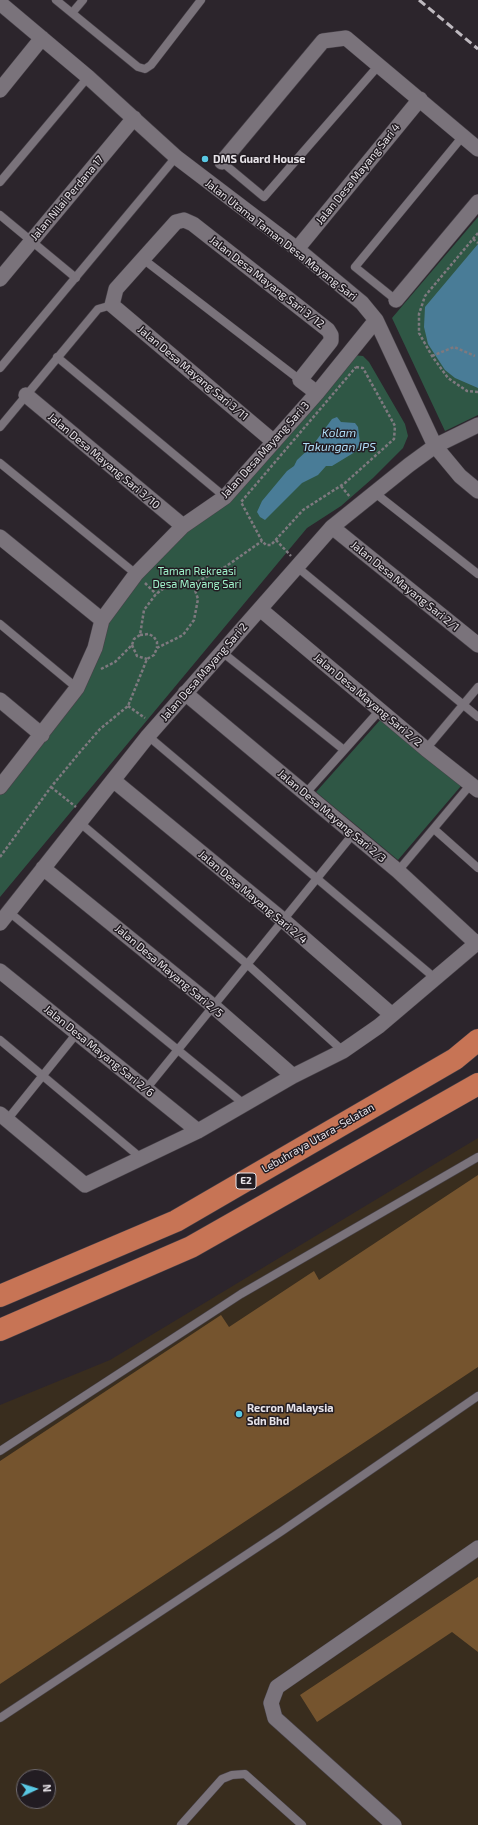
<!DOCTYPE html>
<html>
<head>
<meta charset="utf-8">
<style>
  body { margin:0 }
  #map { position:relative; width:478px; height:1825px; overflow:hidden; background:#2c252c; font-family:"Exo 2",sans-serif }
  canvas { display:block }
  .north { position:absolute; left:16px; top:1769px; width:40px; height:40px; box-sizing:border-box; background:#221c22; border:1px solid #716c71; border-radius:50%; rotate:86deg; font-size:11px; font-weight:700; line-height:16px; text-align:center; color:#e7e3e8 }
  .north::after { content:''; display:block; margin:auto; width:14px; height:18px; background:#59c8e4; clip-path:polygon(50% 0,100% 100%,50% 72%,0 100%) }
</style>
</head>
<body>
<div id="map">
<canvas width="478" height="1825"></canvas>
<div class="north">N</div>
</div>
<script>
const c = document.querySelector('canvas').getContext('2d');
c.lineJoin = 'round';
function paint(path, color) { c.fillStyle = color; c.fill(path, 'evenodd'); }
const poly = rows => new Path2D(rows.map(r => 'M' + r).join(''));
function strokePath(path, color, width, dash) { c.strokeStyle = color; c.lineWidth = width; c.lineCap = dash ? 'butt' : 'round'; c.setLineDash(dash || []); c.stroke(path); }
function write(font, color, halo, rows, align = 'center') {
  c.font = font + ' "Exo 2",sans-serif'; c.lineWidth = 3; c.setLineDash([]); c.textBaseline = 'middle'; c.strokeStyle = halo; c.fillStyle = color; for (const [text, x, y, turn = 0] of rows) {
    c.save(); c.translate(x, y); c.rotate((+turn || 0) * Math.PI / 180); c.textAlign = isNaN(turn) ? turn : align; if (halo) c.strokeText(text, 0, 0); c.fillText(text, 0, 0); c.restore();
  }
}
paint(poly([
  [478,1138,478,1825,0,1825,0,1405,110,1360],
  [24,1777,48,1777,48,1801,24,1801]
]), '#392d1e');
paint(poly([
  [478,217,478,415,445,431,392,318],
  [353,355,363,356,369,362,405,424,408,436,403,448,373,478,341,506,307,528,0,897,0,781,72,694,100,618,158,544,227,500],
  [381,719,461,786,398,860,316,792]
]), '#2f5745');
paint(poly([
  [478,244,478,388,455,378,445,370,428,344,424,327,425,307],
  [337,417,341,422,355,423,358,427,360,443,355,452,332,466,326,466,318,475,302,483,265,520,260,517,257,512,262,501,287,471,294,466,297,460,313,445,332,419]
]), '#497c97');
paint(poly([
  [478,1175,478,1367,0,1684,0,1461,221,1315,229,1327,314,1271,319,1280],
  [478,1577,478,1652,452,1632,317,1722,300,1695]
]), '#75542e');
const lane = poly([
  [56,0,138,67,145,69,151,65,201,0],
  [72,13,83,0],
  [222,162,264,197,379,65],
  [0,182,88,77],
  [0,215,76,278],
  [143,259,300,380],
  [396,300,355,267,463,136],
  [57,357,225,497],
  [0,368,176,157],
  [0,427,98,309,112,305],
  [0,463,136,574],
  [375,493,478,574],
  [297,567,478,717],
  [0,624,77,688],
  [222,652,344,750],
  [148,736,436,979],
  [426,749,478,687],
  [305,794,380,710],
  [79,822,247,964,343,1051],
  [434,829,478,868],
  [398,871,471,784],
  [9,912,244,1104],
  [0,1040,141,1158],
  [146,1089,353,834],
  [7,1120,77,1033],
  [0,1451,241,1294,478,1157],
  [0,1718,282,1531,478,1396],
  [181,1825,222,1779,232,1775,245,1774,302,1825]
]);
const street = poly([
  [0,3,88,77,176,157,297,249,362,303,376,320,435,446,460,476,478,491],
  [0,90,42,38],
  [222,162,323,41,346,38,478,149],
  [297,249,420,99],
  [0,279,134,118],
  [396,300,478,202],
  [26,395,183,526],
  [274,442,112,305,116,289,176,222,184,220,193,224,328,330,331,335,331,341,300,380,317,393],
  [332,527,478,645],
  [0,537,102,620],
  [260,609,426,749,478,790],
  [185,693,398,871,476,943],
  [0,700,42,735],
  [113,780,283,920,392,1015],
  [0,787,77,688,95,648,102,620,136,574,183,526,225,497,317,393,376,320],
  [43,868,213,1006,293,1076],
  [0,923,148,736,332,527,409,465,435,446,478,425],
  [0,971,198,1131],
  [0,1114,85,1185,198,1131,293,1076,343,1051,379,1026,478,942],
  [394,1825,275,1718,271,1703,277,1687,478,1548]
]);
const highway = poly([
  [0,1296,176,1221,455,1059,478,1040],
  [0,1330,191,1247,478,1084]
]);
strokePath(lane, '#474148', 9);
strokePath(street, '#474148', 16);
strokePath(highway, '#474148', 23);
strokePath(poly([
  [478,233,425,296,419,314,419,333,432,356,448,378,467,391,478,392],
  [473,239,478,243],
  [432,356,454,347,475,356],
  [356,367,363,368,395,426,394,439,345,483,303,510,271,545,266,545,262,541,241,502,356,367],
  [341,486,350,497],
  [276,540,291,556],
  [145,583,156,594],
  [140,635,149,634,154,637,157,642,157,648],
  [132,645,137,656,147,659],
  [101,669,115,662,132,645,134,639,140,635,144,610,156,594,171,583,183,580,193,584,225,567,262,541],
  [128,706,145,718],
  [51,787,76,807],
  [0,857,51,787,80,752,100,729,128,706,147,659,154,655,157,648,183,635,194,620,198,599,193,584]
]), '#7e797f', 2.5, [3, 2]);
strokePath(lane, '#7a737b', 8);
strokePath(street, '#7a737b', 15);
strokePath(highway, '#c77455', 22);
strokePath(poly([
  [419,0,478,49]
]), '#beb9bf', 3, [8, 4]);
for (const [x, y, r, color] of [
  [205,159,4,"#59c8e4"],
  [239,1414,4,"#59c8e4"]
]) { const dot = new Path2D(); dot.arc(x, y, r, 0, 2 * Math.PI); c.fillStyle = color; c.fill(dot); strokePath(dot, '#221c22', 1.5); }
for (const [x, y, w] of [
  [246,1181,20]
]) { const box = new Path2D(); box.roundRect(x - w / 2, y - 8, w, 16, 3); c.fillStyle = '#221c22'; c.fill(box); strokePath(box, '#e7e3e8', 1); }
write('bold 10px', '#e7e3e8', null, [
  ["E2",246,1181]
]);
write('bold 11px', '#e7e3e8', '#221c22', [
  ["DMS Guard House",213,159],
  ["Recron Malaysia",247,1408],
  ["Sdn Bhd",247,1421]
], 'left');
write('11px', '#e7e3e8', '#221c22', [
  ["Jalan Desa Mayang Sari 4",358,174,-51],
  ["Jalan Nilai Perdana 17",67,198,-50],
  ["Jalan Utama Taman Desa Mayang Sari",281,240,38],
  ["Jalan Desa Mayang Sari 3/12",267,282,38],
  ["Jalan Desa Mayang Sari 3/11",193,373,40],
  ["Jalan Desa Mayang Sari 3",265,450,-48],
  ["Jalan Desa Mayang Sari 3/10",104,461,40],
  ["Jalan Desa Mayang Sari 2/1",405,586,39],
  ["Jalan Desa Mayang Sari 2",204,672,-49],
  ["Jalan Desa Mayang Sari 2/2",368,700,40],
  ["Jalan Desa Mayang Sari 2/3",332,816,40],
  ["Jalan Desa Mayang Sari 2/4",253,897,40],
  ["Jalan Desa Mayang Sari 2/5",169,971,40],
  ["Jalan Desa Mayang Sari 2/6",99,1051,39],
  ["Lebuhraya Utara–Selatan",318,1138,-30]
]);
write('11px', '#9ff2ca', '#221c22', [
  ["Taman Rekreasi",197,571],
  ["Desa Mayang Sari",197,584]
]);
write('italic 12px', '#b0ddf7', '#221c22', [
  ["Kolam",339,433],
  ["Takungan JPS",339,447]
]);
</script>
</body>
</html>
